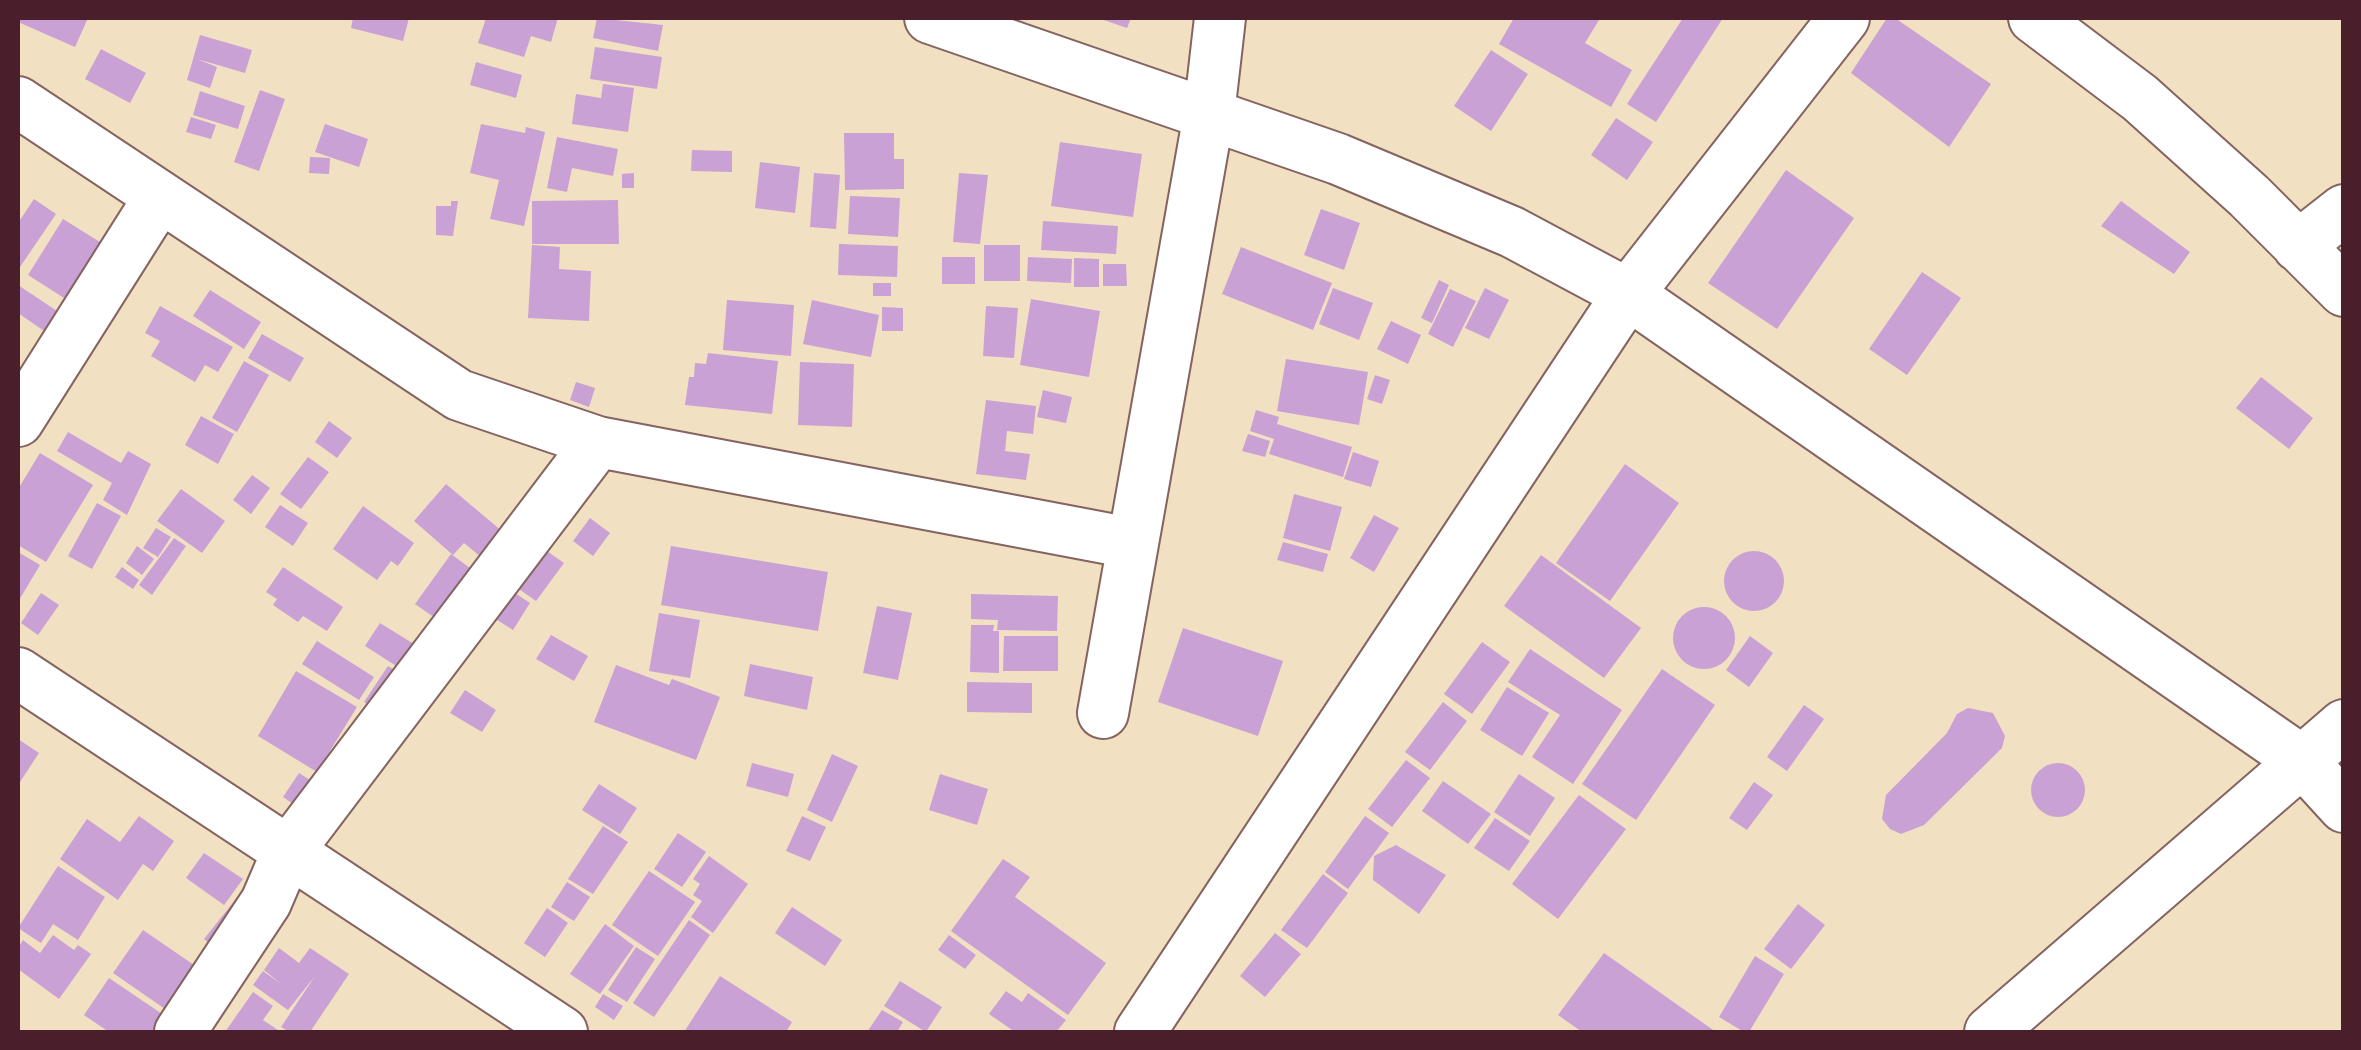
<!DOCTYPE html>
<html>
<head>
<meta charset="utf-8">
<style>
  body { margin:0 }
  #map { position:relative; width:2361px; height:1050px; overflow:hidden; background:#f2e0c2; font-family:Mynerve,sans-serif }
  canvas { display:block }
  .frame { position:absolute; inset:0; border:20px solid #4a1f2b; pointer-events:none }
</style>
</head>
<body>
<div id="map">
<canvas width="2361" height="1050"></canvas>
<div class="frame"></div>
</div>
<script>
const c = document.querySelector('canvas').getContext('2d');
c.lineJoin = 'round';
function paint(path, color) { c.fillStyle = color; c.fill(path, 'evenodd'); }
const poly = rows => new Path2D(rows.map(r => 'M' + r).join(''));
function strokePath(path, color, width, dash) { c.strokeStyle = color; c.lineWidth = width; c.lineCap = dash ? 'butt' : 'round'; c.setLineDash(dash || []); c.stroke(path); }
paint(poly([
  [18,18,88,18,75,47,18,22],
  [353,18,409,18,403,41,351,28],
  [486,18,558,18,551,42,531,36,524,57,478,43],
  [597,18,663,25,658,51,593,38],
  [1098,18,1131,18,1127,28],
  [1514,18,1599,20,1585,43,1632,70,1611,107,1499,44],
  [1683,18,1723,18,1656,122,1627,104],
  [1887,18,1895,18,1991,84,1949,147,1851,73],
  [200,35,252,50,245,73,197,59,217,67,210,88,187,80],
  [595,47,662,57,657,89,590,79],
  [101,49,146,73,130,103,85,79],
  [1491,50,1528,74,1491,131,1454,106],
  [476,62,522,75,516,98,470,85],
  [603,84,634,88,628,132,572,124,576,94,601,98],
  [260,90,285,99,259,171,234,162],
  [200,91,245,106,238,129,193,115],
  [191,117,216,125,211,139,186,132],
  [1616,118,1653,142,1627,180,1591,155],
  [325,124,368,139,359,167,315,152],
  [481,124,525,133,526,127,545,132,524,226,490,219,499,180,470,173],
  [844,133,894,133,894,159,904,159,904,189,845,190],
  [557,137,618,149,613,176,572,168,567,192,547,188],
  [1060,142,1142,154,1133,217,1051,206],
  [692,150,732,151,732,172,691,171],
  [310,157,330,158,329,174,309,173],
  [760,162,800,167,795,213,755,208],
  [1786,170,1854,218,1777,329,1708,283],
  [634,173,634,188,622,188,622,174],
  [814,173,840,175,836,229,810,227],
  [959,173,988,175,980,244,953,242],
  [850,196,900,198,898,237,848,234],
  [34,199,56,214,20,267,18,223],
  [618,200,619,244,532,244,532,201],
  [451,201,458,201,453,236,436,235,436,206,451,206],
  [2121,201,2190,252,2174,274,2101,226],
  [1321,209,1360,223,1344,270,1304,255],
  [63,219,108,247,72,303,28,275],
  [1043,221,1118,226,1116,254,1041,250],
  [839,244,898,246,897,277,838,275],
  [532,245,560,247,559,269,591,271,589,321,528,318],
  [984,245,1020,245,1020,281,984,281],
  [1241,247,1332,283,1313,330,1222,294],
  [942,257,975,257,975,284,942,284],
  [1028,257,1072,259,1071,283,1027,281],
  [1074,258,1099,259,1099,287,1074,287],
  [1103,264,1126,264,1127,286,1103,286],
  [1922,272,1961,298,1907,375,1869,349],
  [1439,280,1449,285,1432,323,1421,318],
  [873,283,891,283,891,296,873,296],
  [18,285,60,313,47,333,18,313],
  [1333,288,1373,303,1359,340,1319,324],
  [1485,288,1509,300,1489,339,1465,328],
  [1450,289,1476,301,1453,347,1428,334],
  [210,290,261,322,244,349,193,316],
  [1031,299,1100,311,1089,377,1020,365],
  [727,300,794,305,791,356,723,350],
  [812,300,879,315,871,357,803,344],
  [160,306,233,347,218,372,205,365,195,382,151,356,160,341,145,333],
  [986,306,1018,308,1014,358,983,356],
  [882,307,903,308,903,331,882,331],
  [1391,321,1421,335,1408,364,1377,349],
  [262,334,304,358,290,382,248,358],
  [708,353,778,361,772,414,685,405,689,377,694,377,695,363,706,364],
  [1286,359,1368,372,1359,425,1277,411],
  [244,361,269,375,237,432,212,418],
  [800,362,854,364,852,427,798,425],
  [1375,375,1390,380,1382,404,1367,399],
  [2261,377,2313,418,2289,449,2236,408],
  [576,382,595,388,589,407,570,400],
  [1043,390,1072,397,1066,423,1037,417],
  [986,400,1036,406,1033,434,1007,431,1005,451,1030,454,1026,480,976,474],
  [1256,410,1279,417,1277,424,1352,447,1343,477,1269,454,1274,439,1250,431],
  [201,416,234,434,218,464,185,445],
  [329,421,352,438,337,458,315,442],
  [68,432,121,463,128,451,151,464,127,515,103,500,112,483,57,451],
  [1248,434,1270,441,1265,457,1242,451],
  [1353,452,1379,461,1371,487,1344,479],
  [40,453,93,485,46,562,18,545,18,489],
  [308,457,329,472,301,509,280,494],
  [1625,464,1679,503,1610,601,1556,563],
  [252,475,270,488,251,514,233,500],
  [446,484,509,537,487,562,464,543,453,555,414,521],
  [181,489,225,521,202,553,157,521],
  [1294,494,1342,507,1330,551,1283,538],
  [97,503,121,516,92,569,68,556],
  [280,505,308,523,293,546,265,527],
  [363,506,414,543,398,566,391,561,377,580,333,549],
  [1374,515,1399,528,1374,572,1350,558],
  [590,518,610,533,593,556,573,541],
  [156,528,171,537,158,557,143,548],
  [174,538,186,546,152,595,139,585],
  [1283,542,1328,554,1323,572,1277,560],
  [137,546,154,559,142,575,126,563],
  [671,546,828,572,818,631,661,605],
  [544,549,564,563,536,601,516,587],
  '1724 581a30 30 0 1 1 60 0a30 30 0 1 1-60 0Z',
  [18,552,40,565,18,602],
  [451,554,474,571,438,620,415,604],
  [1541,555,1641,628,1604,678,1504,606],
  [122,567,139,580,133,589,115,577],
  [283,567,343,607,327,631,303,616,298,622,273,605,277,599,266,592],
  [509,589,530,603,513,630,491,616],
  [41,593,59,605,38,635,21,623],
  [971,594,1058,596,1057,631,997,630,998,620,971,619],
  [877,606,912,613,898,680,863,673],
  '1673 638a31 31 0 1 1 62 0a31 31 0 1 1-62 0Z',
  [659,613,700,620,690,678,649,671],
  [380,623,430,654,415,678,365,646],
  [971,625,994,625,993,631,999,631,999,673,970,672],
  [1183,628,1283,661,1258,736,1158,702],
  [551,635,588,656,574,681,536,659],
  [1004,636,1058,636,1058,671,1003,671],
  [1750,636,1773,653,1749,687,1726,670],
  [317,641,374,677,359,700,302,664],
  [1482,642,1510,662,1472,714,1444,694],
  [1530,649,1622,710,1573,784,1532,757,1560,715,1508,682],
  [750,664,813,677,807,710,744,696],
  [616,665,669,685,672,679,720,697,696,760,594,722],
  [388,666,409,679,385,716,364,702],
  [1662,669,1715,705,1636,820,1582,784],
  [296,671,357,707,317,772,258,736],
  [967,682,1032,683,1032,713,967,712],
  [1507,687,1549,713,1522,756,1480,730],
  [465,690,496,710,482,732,450,713],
  [1443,702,1467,721,1430,770,1405,752],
  [1804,705,1824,719,1787,771,1767,757],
  [1968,708,1993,713,2005,736,2002,748,1924,825,1901,834,1890,829,1882,819,1886,795,1947,733,1957,714],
  [18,739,39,753,18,785],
  [832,754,858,766,832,822,807,810],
  [1406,760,1430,778,1392,827,1368,809],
  '2031 790a27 27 0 1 1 54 0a27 27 0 1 1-54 0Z',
  [752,763,794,774,788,797,746,786],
  [299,773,321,787,305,812,283,797],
  [940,774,988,789,977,825,929,810],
  [1519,774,1555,798,1530,836,1494,812],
  [1443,781,1491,814,1468,844,1422,811],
  [1754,782,1773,795,1747,830,1729,818],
  [599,784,637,808,620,834,582,810],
  [1579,795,1626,829,1558,919,1512,884],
  [139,816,174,841,153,871,143,864,118,900,60,859,87,819,120,842],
  [802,816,826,827,810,861,786,851],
  [1365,816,1389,833,1348,889,1325,872],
  [1495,818,1530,841,1509,871,1474,848],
  [603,826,628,842,593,894,568,879],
  [678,833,706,852,682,887,654,869],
  [1396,845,1446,875,1419,914,1373,880,1374,856],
  [204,853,243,879,224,905,186,878],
  [709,856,748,884,713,933,691,917,702,901,693,895,700,884,693,879],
  [1003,859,1030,877,1015,897,1106,963,1068,1015,951,931],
  [58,866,105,897,78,940,53,924,41,943,18,928],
  [649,871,695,902,658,956,612,925],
  [1323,874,1348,893,1307,948,1281,930],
  [567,882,590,897,574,921,551,907],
  [235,900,252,912,220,953,204,939],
  [1798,904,1825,925,1791,969,1764,949],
  [792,907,842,940,825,966,775,933],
  [547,908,568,923,545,957,524,943],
  [689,920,710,935,654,1017,633,1003],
  [605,924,634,946,600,994,570,974],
  [143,930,210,976,181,1020,113,973],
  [1275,933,1301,954,1265,997,1240,976],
  [53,935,74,950,78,945,91,954,59,999,18,969,18,948,23,940,40,953],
  [949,935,976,955,965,969,938,950],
  [636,947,655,959,627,1002,608,990],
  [279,948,299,963,310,948,349,974,310,1032,290,1032,281,1027,315,976,288,1010,253,985,263,971,281,984,264,970],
  [1604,953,1716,1032,1582,1032,1558,1015],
  [1755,956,1784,974,1749,1032,1744,1032,1719,1017],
  [720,976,792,1022,786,1032,684,1032],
  [109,978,174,1022,167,1032,109,1032,84,1015],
  [900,981,942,1007,926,1032,884,1006],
  [1006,991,1022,1002,1028,993,1066,1020,1056,1032,1015,1032,989,1014],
  [253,992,273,1006,263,1020,281,1032,225,1032],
  [603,994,623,1006,614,1020,595,1007],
  [882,1010,903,1022,897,1032,867,1032]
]), '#c9a1d5');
const minor = poly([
  [930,18,1338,159,1512,232,1628,294,2302,761,2344,807],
  [2034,18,2140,98,2249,196,2344,291],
  [18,102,459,395,598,442,1131,543],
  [2298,246,2344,210],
  [18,421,159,198],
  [18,673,562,1032],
  [1103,713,1209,114,1220,18],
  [180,1032,266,902,287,853,598,442],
  [1140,1032,1628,294,1844,18],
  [1990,1032,2344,725]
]);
strokePath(minor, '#856360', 54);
strokePath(minor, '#fff', 50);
</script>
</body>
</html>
